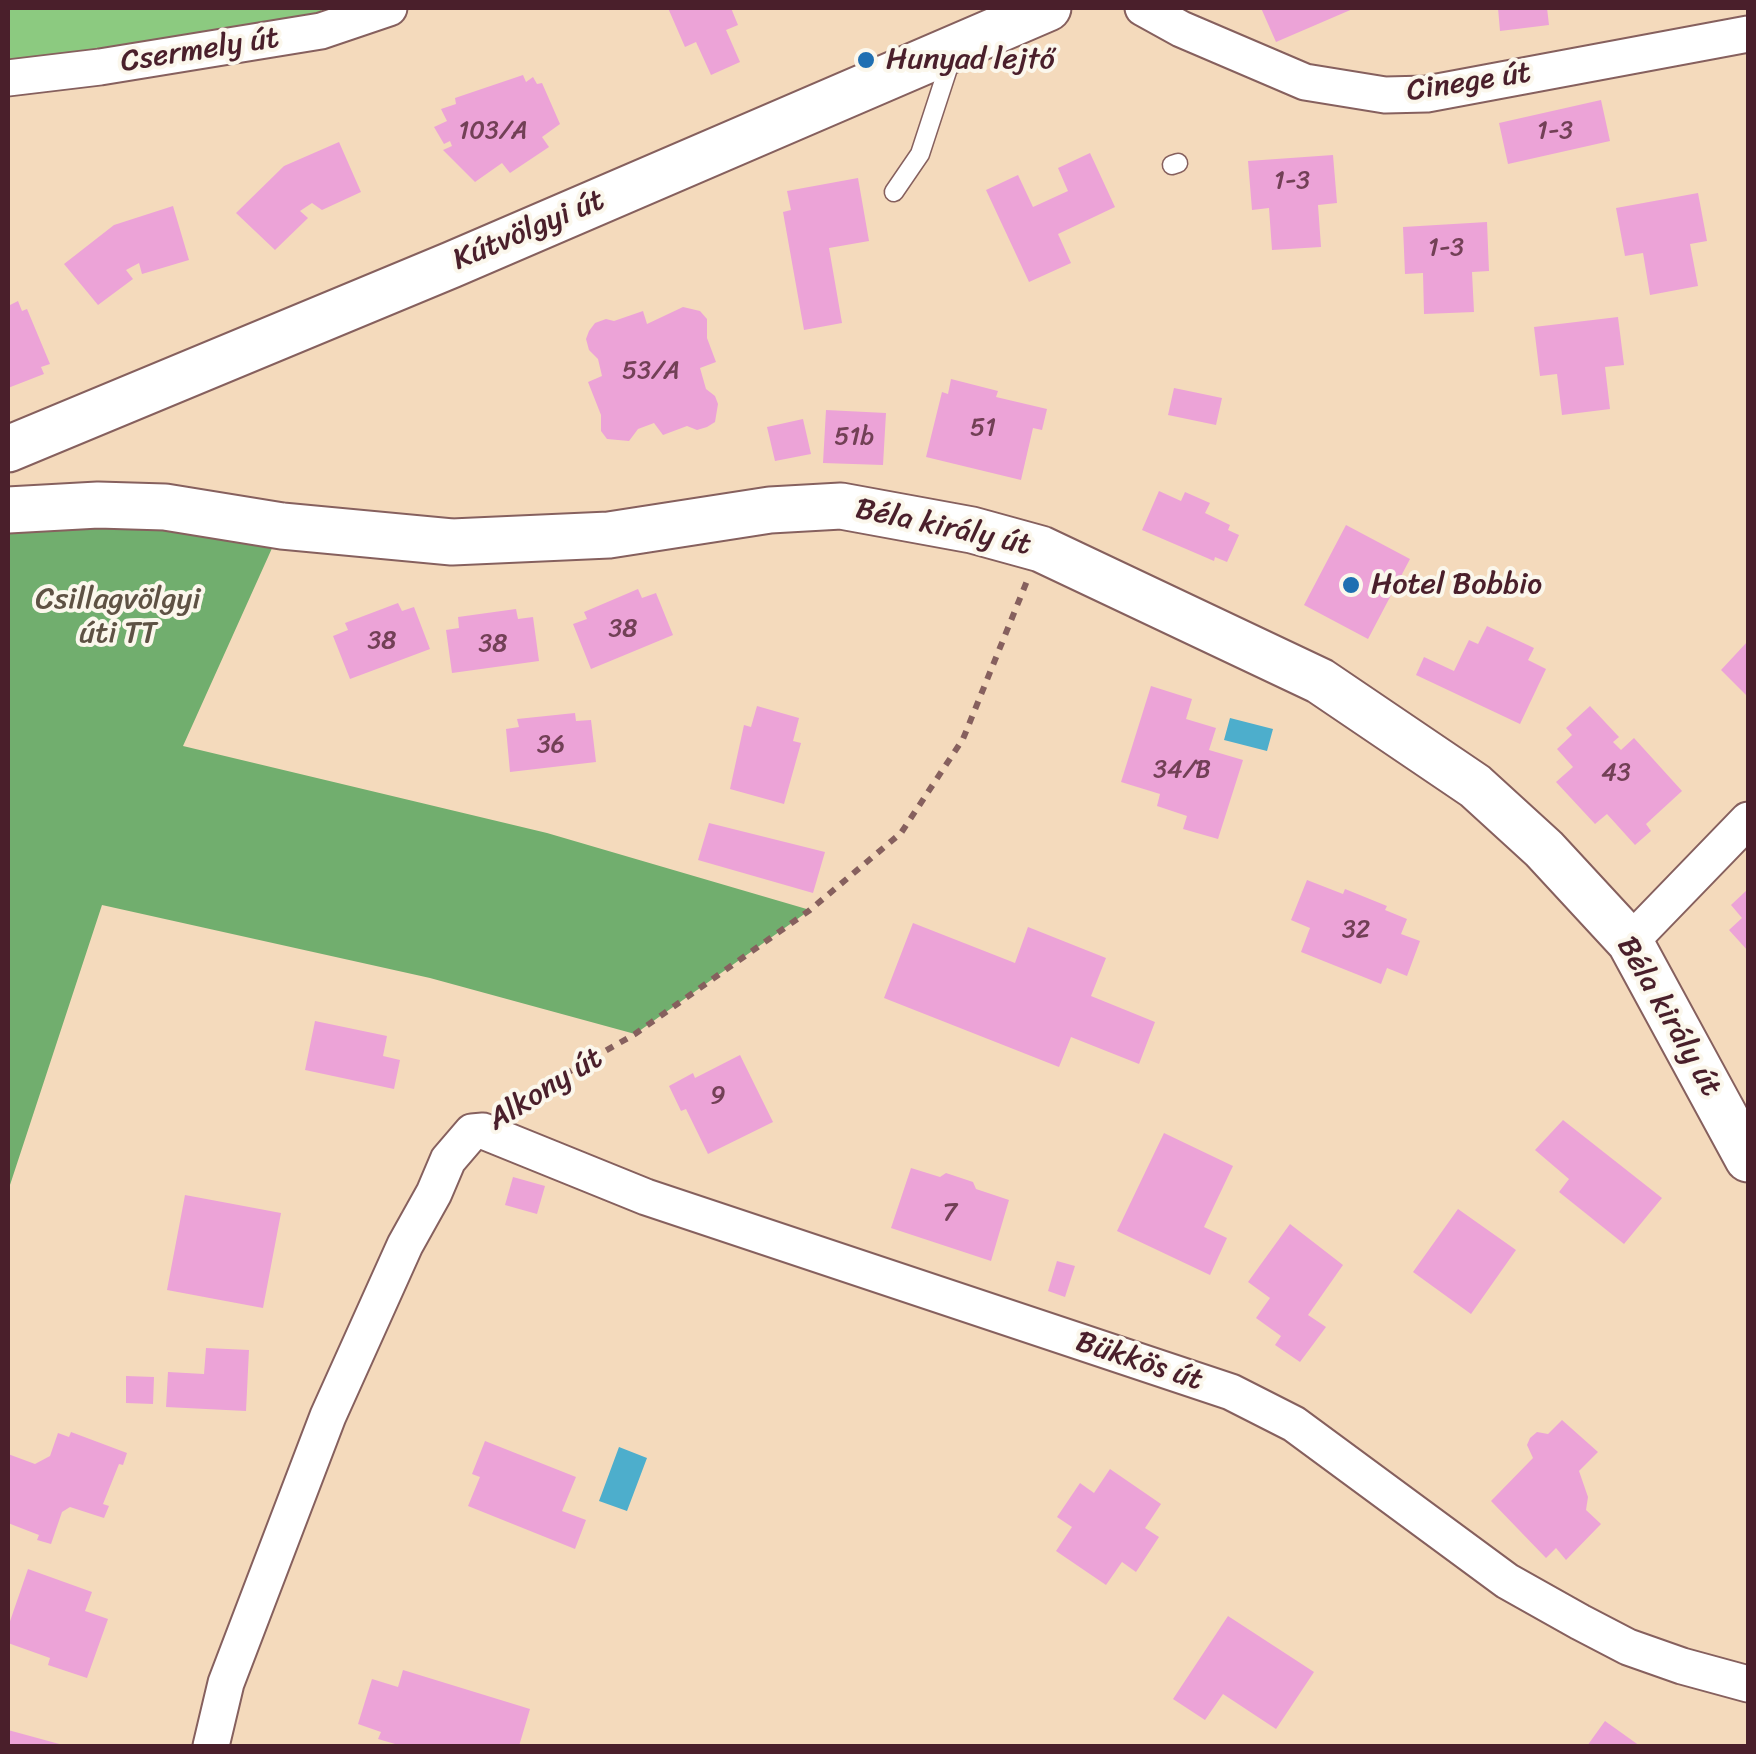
<!DOCTYPE html>
<html>
<head>
<meta charset="utf-8">
<style>
  body { margin:0 }
  #map { position:relative; width:1756px; height:1754px; overflow:hidden; background:#f4dabc; font-family:Sriracha,sans-serif }
  canvas { display:block }
  .frame { position:absolute; inset:0; border:10px solid #4a1f2b; pointer-events:none }
</style>
</head>
<body>
<div id="map">
<canvas width="1756" height="1754"></canvas>
<div class="frame"></div>
</div>
<script>
const c = document.querySelector('canvas').getContext('2d');
c.lineJoin = 'round';
function paint(path, color) { c.fillStyle = color; c.fill(path, 'evenodd'); }
const poly = rows => new Path2D(rows.map(r => 'M' + r).join(''));
function strokePath(path, color, width, dash) { c.strokeStyle = color; c.lineWidth = width; c.lineCap = dash ? 'butt' : 'round'; c.setLineDash(dash || []); c.stroke(path); }
function write(font, color, halo, rows, align = 'center') {
  c.font = font + ' Sriracha,sans-serif'; c.lineWidth = 8; c.setLineDash([]); c.textBaseline = 'middle'; c.strokeStyle = halo; c.fillStyle = color; for (const [text, x, y, turn = 0] of rows) {
    c.save(); c.translate(x, y); c.rotate((+turn || 0) * Math.PI / 180); c.textAlign = isNaN(turn) ? turn : align; if (halo) c.strokeText(text, 0, 0); c.fillText(text, 0, 0); c.restore();
  }
}
paint(poly([
  [8,8,321,8,321,31,8,78]
]), '#8cca80');
paint(poly([
  [8,510,282,526,183,746,547,833,810,910,635,1034,430,978,102,905,8,1191]
]), '#71ae6e');
paint(poly([
  [1230,718,1273,729,1267,751,1224,740],
  [619,1447,647,1458,627,1511,599,1501]
]), '#4daecc');
paint(poly([
  [668,8,731,8,738,25,726,30,740,62,711,75,696,42,685,47],
  [1261,8,1355,8,1276,42],
  [1498,8,1547,8,1549,25,1500,31],
  [523,75,526,82,533,77,537,84,542,83,560,124,542,137,549,147,510,173,502,163,475,182,443,150,452,146,450,141,444,144,434,127,447,121,441,109,456,104,455,98],
  [1601,100,1610,141,1508,164,1499,123],
  [339,142,361,192,322,210,312,203,300,211,308,218,275,250,236,213,284,166],
  [1090,153,1115,207,1058,234,1071,263,1029,282,986,190,1018,175,1033,207,1068,191,1058,168],
  [1333,155,1337,203,1318,205,1321,247,1272,250,1269,208,1252,210,1248,161],
  [858,178,869,241,829,248,842,323,804,330,783,212,791,210,787,191],
  [1698,193,1707,241,1690,244,1698,286,1650,295,1643,253,1625,256,1616,208],
  [173,206,189,260,142,274,139,263,126,270,133,279,98,305,64,264,114,225],
  [1487,222,1489,271,1472,272,1474,312,1424,314,1423,273,1405,274,1403,227],
  [18,301,22,311,27,309,50,364,41,367,44,374,8,388,8,306],
  [683,307,700,311,707,319,707,338,716,362,700,368,706,389,715,396,718,404,715,422,707,427,697,430,687,426,663,435,654,423,638,429,629,441,607,439,601,431,601,415,588,382,602,376,598,359,589,350,586,339,589,331,595,323,606,319,614,321,643,311,647,324],
  [1618,317,1624,365,1605,367,1610,409,1562,415,1557,374,1540,376,1534,327],
  [951,379,998,391,996,397,1047,409,1042,430,1033,428,1021,480,926,457,942,392,948,394],
  [1174,388,1222,398,1216,425,1168,415],
  [826,410,886,413,883,465,823,463],
  [803,419,811,454,775,461,767,427],
  [1159,491,1181,501,1185,492,1210,503,1205,513,1230,525,1228,530,1239,535,1227,562,1215,557,1214,561,1142,530],
  [1346,525,1410,559,1368,639,1304,605],
  [638,589,642,598,656,593,673,635,591,669,573,624,587,619,584,612],
  [398,603,402,611,414,607,430,649,350,679,333,636,348,630,345,623],
  [516,609,518,619,533,617,539,661,452,673,446,630,459,628,458,617],
  [1487,626,1534,648,1528,660,1546,669,1520,724,1416,675,1424,657,1454,671,1469,640,1478,644],
  [1748,641,1748,697,1721,670],
  [1151,686,1192,699,1186,719,1216,728,1209,750,1243,760,1218,839,1183,829,1187,816,1157,806,1160,794,1121,782],
  [757,706,799,718,793,741,801,743,784,804,730,789,744,725,751,727],
  [1590,706,1619,737,1613,742,1621,750,1634,738,1682,791,1646,824,1651,831,1635,845,1607,814,1595,824,1556,782,1573,767,1557,749,1572,735,1566,728],
  [575,713,576,721,591,720,596,762,510,772,506,729,519,727,517,719],
  [709,823,825,852,813,893,698,860],
  [1307,880,1343,894,1345,889,1387,906,1385,910,1407,919,1401,934,1420,941,1407,976,1387,968,1381,984,1301,952,1310,928,1291,920],
  [1748,889,1748,951,1729,930,1742,918,1731,905],
  [913,923,1015,963,1028,927,1106,958,1091,996,1155,1022,1139,1064,1071,1037,1059,1067,884,998],
  [315,1021,387,1036,383,1056,400,1060,394,1089,305,1070],
  [740,1055,773,1122,708,1154,686,1109,681,1111,669,1086,693,1073,695,1078],
  [1563,1120,1662,1198,1624,1244,1559,1192,1569,1179,1535,1150],
  [1164,1133,1233,1166,1204,1227,1227,1238,1210,1275,1117,1231],
  [911,1168,940,1177,946,1173,973,1182,976,1189,1009,1200,991,1261,891,1228],
  [513,1177,545,1186,537,1214,505,1205],
  [185,1195,281,1213,263,1308,167,1290],
  [1458,1209,1516,1250,1471,1314,1413,1272],
  [1290,1224,1343,1265,1308,1315,1326,1327,1300,1362,1275,1345,1281,1336,1256,1318,1270,1298,1248,1282],
  [1057,1261,1075,1266,1065,1297,1048,1291],
  [206,1348,249,1350,246,1411,166,1407,168,1372,204,1374],
  [126,1376,154,1377,153,1404,126,1403],
  [1562,1420,1598,1452,1579,1471,1588,1497,1586,1510,1601,1524,1566,1560,1556,1548,1546,1558,1491,1501,1533,1458,1527,1445,1530,1438,1537,1432,1548,1434],
  [71,1432,127,1453,123,1465,119,1464,103,1504,109,1506,104,1518,70,1507,62,1512,51,1544,37,1540,39,1535,8,1523,8,1454,35,1464,50,1456,58,1433,69,1437],
  [485,1441,576,1477,562,1511,586,1520,575,1549,468,1506,480,1477,472,1474],
  [1110,1469,1161,1504,1145,1528,1159,1537,1136,1572,1122,1562,1106,1585,1056,1551,1072,1527,1057,1517,1080,1483,1094,1493],
  [28,1569,92,1592,85,1611,108,1619,87,1678,48,1665,50,1658,8,1643,8,1627],
  [1228,1616,1314,1672,1276,1729,1223,1694,1205,1720,1173,1699],
  [403,1670,530,1709,519,1746,402,1746,378,1739,381,1732,358,1724,372,1679,398,1687],
  [1605,1721,1640,1746,1587,1746],
  [8,1730,63,1745,63,1746,8,1746]
]), '#eca3d7');
const service = poly([
  [1172,165,1178,163],
  [894,192,920,154,952,56]
]);
const minor = poly([
  [1143,8,1181,29,1305,82,1385,95,1427,94,1748,34],
  [8,78,100,67,321,31,389,8],
  [1630,942,1748,820],
  [211,1746,226,1683,328,1416,405,1245,434,1193,448,1160,472,1132,483,1131,646,1197,1231,1392,1294,1424,1507,1581,1580,1622,1628,1647,1682,1666,1748,1684]
]);
const tertiary = poly([
  [8,449,451,265,1048,8],
  [8,510,98,505,165,507,282,526,452,542,609,535,770,510,841,506,972,530,1041,549,1320,681,1475,786,1544,849,1630,942,1748,1159]
]);
strokePath(service, '#86605e', 21);
strokePath(minor, '#86605e', 39);
strokePath(tertiary, '#86605e', 49);
strokePath(poly([
  [509,1106,635,1034,810,910,901,833,963,739,1027,581]
]), '#86605e', 6, [8, 8]);
strokePath(service, '#fff', 18);
strokePath(minor, '#fff', 35);
strokePath(tertiary, '#fff', 45);
for (const [x, y, r, color] of [
  [866,60,10,"#1f6fb2"],
  [1351,585,10,"#1f6fb2"]
]) { const dot = new Path2D(); dot.arc(x, y, r, 0, 2 * Math.PI); c.fillStyle = color; c.fill(dot); strokePath(dot, '#fbf7ec', 4); }
write('25px', '#724056', null, [
  ["103/A",493,132],
  ["1-3",1555,132],
  ["1-3",1292,182],
  ["1-3",1446,249],
  ["53/A",651,372],
  ["51",983,429],
  ["51b",854,438],
  ["38",623,630],
  ["38",382,642],
  ["38",493,645],
  ["36",551,746],
  ["34/B",1182,771],
  ["43",1616,774],
  ["32",1356,931],
  ["9",718,1097],
  ["7",950,1214]
]);
write('30px', '#4a1f2b', '#fbf7ec', [
  ["Csermely út",200,51,-9],
  ["Cinege út",1469,83,-9],
  ["Kútvölgyi út",529,231,-23],
  ["Béla király út",943,528,12],
  ["Béla király út",1668,1017,60],
  ["Alkony út",546,1090,-32],
  ["Bükkös út",1139,1362,18]
]);
write('30px', '#4a1f2b', '#fbf7ec', [
  ["Hunyad lejtő",886,60],
  ["Hotel Bobbio",1371,585]
], 'left');
write('30px', '#5e5244', '#fbf7ec', [
  ["Csillagvölgyi",118,600],
  ["úti TT",118,634]
]);
</script>
</body>
</html>
